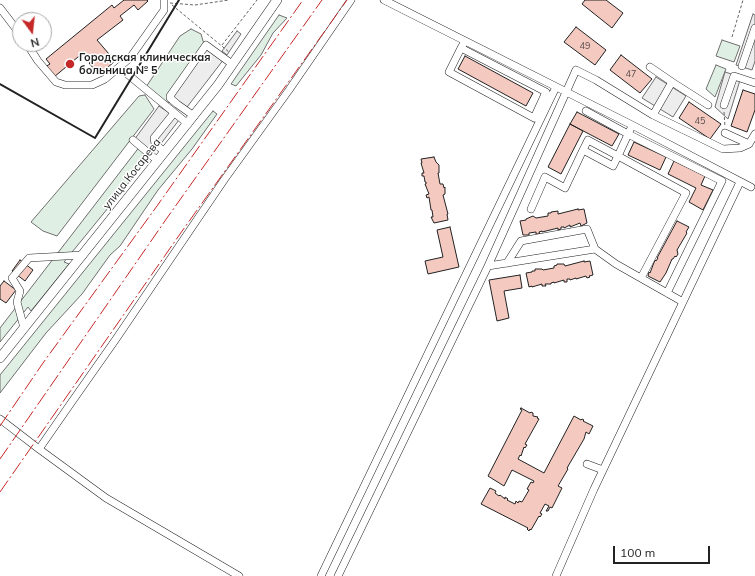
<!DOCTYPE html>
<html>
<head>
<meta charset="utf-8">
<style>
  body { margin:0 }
  #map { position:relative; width:755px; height:576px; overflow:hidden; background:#fff; font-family:Mulish,sans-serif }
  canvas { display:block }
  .north { position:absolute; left:12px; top:12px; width:40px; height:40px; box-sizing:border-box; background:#fff; border:1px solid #a7a7a7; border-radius:50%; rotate:165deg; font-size:11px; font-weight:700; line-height:16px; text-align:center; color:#222 }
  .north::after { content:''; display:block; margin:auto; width:14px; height:18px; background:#c62828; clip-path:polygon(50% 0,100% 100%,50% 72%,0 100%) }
  .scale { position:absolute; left:613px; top:546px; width:97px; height:18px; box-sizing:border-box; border:2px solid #222; border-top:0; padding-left:5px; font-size:12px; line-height:14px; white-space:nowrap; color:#222; -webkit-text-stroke:3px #fff; paint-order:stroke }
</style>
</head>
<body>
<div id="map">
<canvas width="755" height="576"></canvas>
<div class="north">N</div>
<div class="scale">100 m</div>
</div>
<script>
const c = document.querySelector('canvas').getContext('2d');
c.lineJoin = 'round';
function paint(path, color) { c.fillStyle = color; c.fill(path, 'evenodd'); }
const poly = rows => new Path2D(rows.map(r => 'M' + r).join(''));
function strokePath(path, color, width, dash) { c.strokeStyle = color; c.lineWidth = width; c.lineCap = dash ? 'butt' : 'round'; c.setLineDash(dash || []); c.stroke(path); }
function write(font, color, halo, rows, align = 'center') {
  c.font = font + ' Mulish,sans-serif'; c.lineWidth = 3; c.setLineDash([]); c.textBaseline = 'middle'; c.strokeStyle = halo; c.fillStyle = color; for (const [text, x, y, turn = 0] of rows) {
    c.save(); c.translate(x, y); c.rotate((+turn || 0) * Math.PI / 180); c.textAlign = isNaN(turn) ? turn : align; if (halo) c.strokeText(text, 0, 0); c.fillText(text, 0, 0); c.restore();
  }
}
const green = poly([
  [279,15,287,18,273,33,261,55,236,86,231,84,279,15],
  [191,29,201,34,206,51,169,103,160,99,146,87,180,36,191,29],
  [722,40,740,46,734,62,716,56,722,40],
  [716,65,726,69,715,97,706,89,716,65],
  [145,95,154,109,57,236,43,231,31,222,139,96,145,95],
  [213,111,217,114,192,149,158,190,120,246,110,255,82,294,46,333,0,393,0,375,213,111],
  [147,137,161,143,64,262,69,264,31,311,28,307,0,342,0,328,147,137]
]);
paint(green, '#e0efe3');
strokePath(green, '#6f6f6f', 1);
const parking = poly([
  [753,14,755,15,755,61,752,70,736,65,753,14],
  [237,31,241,34,227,55,222,51,237,31],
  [207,47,224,59,184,111,167,98,207,47],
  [725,72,741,77,728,119,715,107,725,72],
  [656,77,686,96,673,117,642,98,656,77],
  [159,106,179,120,153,154,134,140,159,106]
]);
paint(parking, '#ededed');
strokePath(parking, '#6f6f6f', 1);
const building = poly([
  [124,0,147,0,148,1,138,10,134,5,120,16,123,20,97,40,115,61,99,75,89,63,92,61,84,52,54,77,45,67,50,64,46,59,112,5,114,8,124,0],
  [585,0,606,0,623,13,612,28,582,4,585,0],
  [576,27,606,50,595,65,564,42,576,27],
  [621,55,652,79,640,93,610,70,621,55],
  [465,56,533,93,526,106,458,69,465,56],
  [743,90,755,94,755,110,747,132,731,126,743,90],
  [689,102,721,124,710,139,679,118,689,102],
  [577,112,619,134,612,146,570,124,577,112],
  [570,124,583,131,561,174,548,167,570,124],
  [634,142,666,157,660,170,628,155,634,142],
  [434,157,436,162,439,165,439,173,438,173,440,184,443,184,444,188,445,187,445,194,443,195,448,214,447,214,448,220,434,223,431,217,433,217,432,210,431,210,429,197,427,198,426,195,429,194,425,184,426,184,426,182,425,182,424,176,422,176,422,173,424,173,421,163,422,163,421,159,434,157],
  [674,161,705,176,701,185,713,190,703,210,689,202,696,188,668,174,674,161],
  [578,209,578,210,584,209,587,223,581,226,580,223,570,227,570,225,564,228,564,227,561,227,561,229,558,230,558,228,542,232,542,231,539,232,540,234,536,234,536,232,529,233,529,235,523,235,520,221,526,220,526,219,533,216,536,218,548,216,548,213,551,213,551,212,558,211,558,214,578,209],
  [677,221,689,227,686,232,687,233,677,250,678,254,676,257,675,256,673,259,672,259,666,273,660,282,648,276,649,272,650,273,655,260,656,261,658,258,657,258,677,221],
  [450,227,459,267,428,274,425,261,443,257,437,230,450,227],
  [20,260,33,270,25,281,12,271,20,260],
  [584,261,584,262,590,261,593,275,589,276,590,277,587,278,586,276,576,279,576,278,570,280,570,279,567,279,567,282,564,282,564,280,554,283,554,282,551,283,551,284,545,284,546,286,542,286,542,284,532,287,532,286,529,287,526,273,532,272,532,271,535,271,535,269,542,269,543,270,554,268,554,266,557,265,557,264,564,264,565,266,584,261],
  [520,275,522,288,504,291,509,318,497,321,489,280,520,275],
  [4,281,16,290,6,303,0,299,0,286,4,281],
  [521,408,530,413,531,412,533,413,533,416,538,417,537,418,539,419,525,444,527,445,525,448,524,447,521,456,520,455,518,459,544,473,574,416,581,420,582,419,584,420,583,421,593,426,589,434,586,432,584,439,567,468,568,469,558,486,562,488,552,508,550,507,548,511,546,511,549,506,545,504,540,513,542,514,540,517,539,516,531,530,530,529,529,531,527,529,528,528,481,504,490,488,496,491,495,493,499,496,500,495,505,499,505,497,508,499,507,500,515,504,516,501,518,503,519,501,522,502,529,490,527,489,531,482,533,483,534,481,512,470,504,486,488,476,522,410,520,409,521,408]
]);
paint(building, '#f3c9c0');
strokePath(building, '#222', 1);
const minor = poly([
  [384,0,632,125,751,187],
  [0,8,20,34],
  [27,44,38,61,56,82,65,85,92,85,105,79,130,58,164,10,164,0],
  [461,48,546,92,534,118,449,72,461,48,465,41],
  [742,66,755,28],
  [650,67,672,82],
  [120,68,188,124],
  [724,105,734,76,755,83],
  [586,111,628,134,722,181,667,293],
  [653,115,672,82,708,105],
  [194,116,177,104,170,98,170,96,206,45,232,64],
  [630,130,618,156,686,193,641,278],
  [725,133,749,144,755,134],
  [133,140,158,161],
  [165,152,155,144,154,138,174,113],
  [531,209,545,177,565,188,583,150,613,166,618,156,588,140,583,150],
  [595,249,488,266,576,70,596,80,653,115,723,149,740,148,749,144],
  [507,263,521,241,587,229,595,249,616,264,683,302],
  [24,328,17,302,20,291,12,278,29,258,83,255],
  [0,419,39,449,106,498,239,576],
  [39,449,71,403,116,339,224,180,289,90,351,0],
  [587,464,603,470],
  [321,576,556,87],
  [338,576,488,266],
  [556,576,594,489,740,182]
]);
const major = poly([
  [0,358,218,85,277,0]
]);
strokePath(minor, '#222', 8);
strokePath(major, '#222', 10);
strokePath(poly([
  [170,3,195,5,229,0],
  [172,5,229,52],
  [732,37,743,0],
  [222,45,257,0],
  [724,112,725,127]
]), '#646464', 1, [3, 2]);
strokePath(minor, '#fff', 7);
strokePath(major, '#fff', 9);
strokePath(poly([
  [0,84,95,138,179,0]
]), '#222', 2);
strokePath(poly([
  [0,426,43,363,157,206,303,0],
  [0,459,167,218,322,0],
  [0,492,180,234,347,0]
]), '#c62828', 1, [14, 3, 2, 3]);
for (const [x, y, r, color] of [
  [70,64,5,"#c62828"]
]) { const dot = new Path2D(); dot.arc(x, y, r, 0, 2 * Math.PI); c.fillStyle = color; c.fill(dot); strokePath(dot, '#fff', 1.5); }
write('9px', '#564c4a', null, [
  ["49",585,46],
  ["47",631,74],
  ["45",700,121]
]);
write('bold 11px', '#222', '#fff', [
  ["Городская клиническая",79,58],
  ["больница № 5",79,71]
], 'left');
write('11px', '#222', '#fff', [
  ["улица Косарева",132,174,-52]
]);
</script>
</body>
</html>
